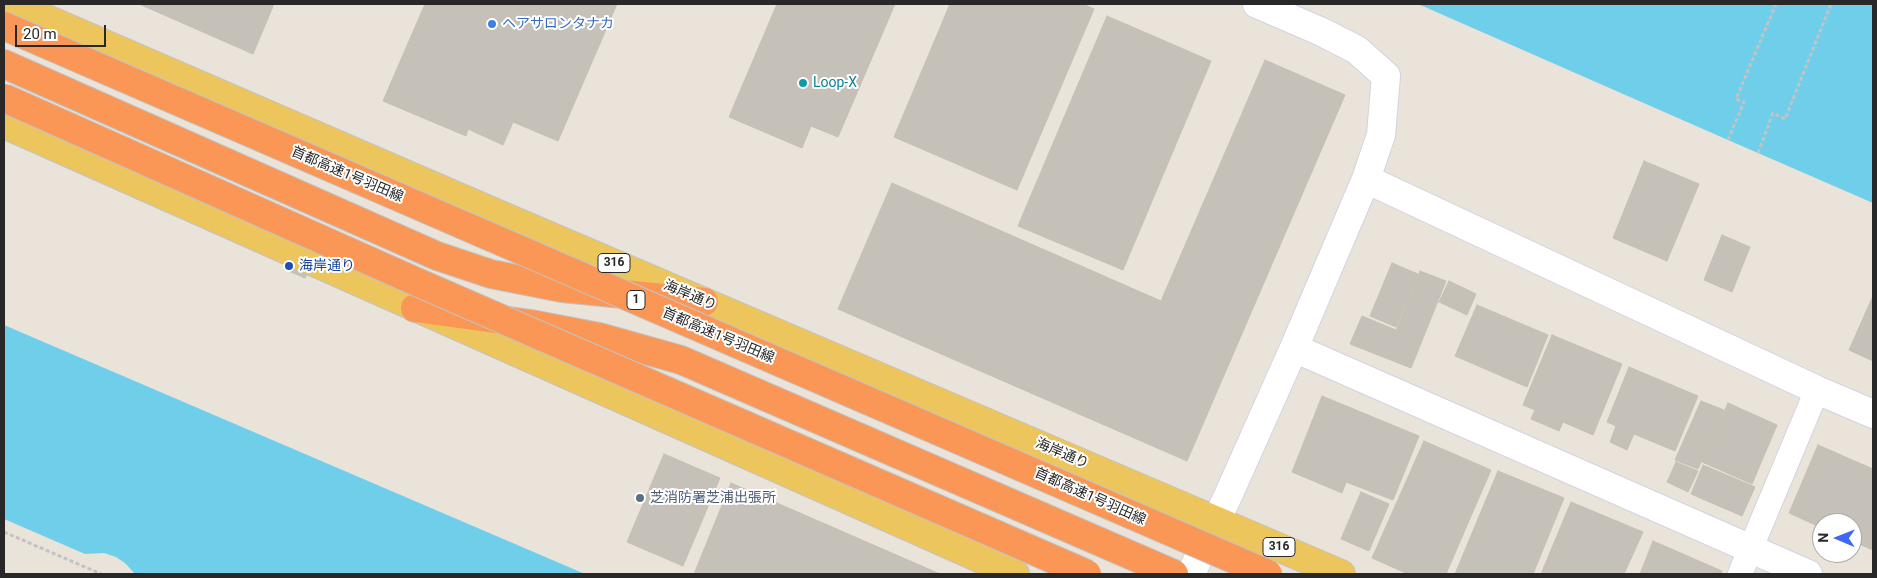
<!DOCTYPE html>
<html>
<head>
<meta charset="utf-8">
<style>
  body { margin:0 }
  #map { position:relative; width:1877px; height:578px; overflow:hidden; background:#eae3da; font-family:Roboto,sans-serif }
  canvas { display:block }
  .frame { position:absolute; inset:0; border:5px solid #282828; pointer-events:none }
  .north { position:absolute; left:1812px; top:513px; width:50px; height:50px; box-sizing:border-box; background:#fff; border:1px solid #a9a9a9; border-radius:50%; rotate:271deg; font-size:14px; font-weight:700; line-height:20px; text-align:center; color:#282828 }
  .north::after { content:''; display:block; margin:auto; width:18px; height:22px; background:#3d67f5; clip-path:polygon(50% 0,100% 100%,50% 72%,0 100%) }
  .scale { position:absolute; left:15px; top:25px; width:91px; height:22px; box-sizing:border-box; border:2px solid #282828; border-top:0; padding-left:6px; font-size:15px; line-height:18px; white-space:nowrap; color:#282828; -webkit-text-stroke:4px #fff; paint-order:stroke }
</style>
</head>
<body>
<div id="map">
<canvas width="1877" height="578"></canvas>
<div class="frame"></div>
<div class="north">N</div>
<div class="scale">20 m</div>
</div>
<script>
const c = document.querySelector('canvas').getContext('2d');
c.lineJoin = 'round';
function paint(path, color) { c.fillStyle = color; c.fill(path, 'evenodd'); }
const poly = rows => new Path2D(rows.map(r => 'M' + r).join(''));
function strokePath(path, color, width, dash) { c.strokeStyle = color; c.lineWidth = width; c.lineCap = dash ? 'butt' : 'round'; c.setLineDash(dash || []); c.stroke(path); }
function write(font, color, halo, rows, align = 'center') {
  c.font = font + ' Roboto,"Noto Sans JP",sans-serif'; c.lineWidth = 4; c.setLineDash([]); c.textBaseline = 'middle'; c.strokeStyle = halo; c.fillStyle = color; for (const [text, x, y, turn = 0] of rows) {
    c.save(); c.translate(x, y); c.rotate((+turn || 0) * Math.PI / 180); c.textAlign = isNaN(turn) ? turn : align; if (halo) c.strokeText(text, 0, 0); c.fillText(text, 0, 0); c.restore();
  }
}
paint(poly([
  [1418,4,1873,4,1873,203,1728,140],
  [4,325,585,574,135,574,125,563,116,557,104,553,85,554,4,519]
]), '#6fcfeb');
const building = poly([
  [139,4,274,4,253,54,139,4],
  [425,4,617,4,558,141,513,122,503,145,468,129,466,136,383,101,425,4],
  [777,4,895,4,838,137,811,126,802,148,729,117,777,4],
  [950,4,1083,4,1094,9,1017,190,894,137,950,4],
  [1107,16,1211,61,1123,270,1018,226,1107,16],
  [1265,60,1345,95,1187,461,838,309,892,183,1161,301,1265,60],
  [1644,161,1699,184,1667,261,1613,238,1644,161],
  [1722,235,1750,247,1732,292,1704,280,1722,235],
  [288,262,309,271,305,278,284,269,288,262],
  [1392,263,1418,274,1396,327,1370,316,1392,263],
  [1420,271,1446,281,1411,368,1350,344,1362,316,1396,330,1420,271],
  [1449,281,1476,294,1467,315,1439,302,1449,281],
  [1873,296,1873,361,1849,350,1873,296],
  [1477,305,1548,335,1527,387,1455,356,1477,305],
  [1552,335,1622,364,1593,435,1563,422,1559,431,1531,419,1535,410,1523,405,1552,335],
  [1629,367,1698,396,1675,451,1634,434,1627,450,1610,442,1616,426,1607,422,1629,367],
  [1322,396,1419,436,1393,500,1346,482,1342,493,1292,472,1322,396],
  [1701,401,1724,410,1698,469,1675,460,1701,401],
  [1728,403,1777,425,1752,484,1702,462,1728,403],
  [1424,441,1491,470,1446,574,1408,574,1372,558,1424,441],
  [1818,445,1873,469,1873,550,1852,541,1852,523,1822,523,1822,528,1789,513,1818,445],
  [664,454,720,478,683,566,627,542,664,454],
  [1676,462,1698,471,1688,492,1667,482,1676,462],
  [1703,465,1755,487,1742,516,1691,494,1703,465],
  [1498,471,1564,498,1533,574,1455,574,1498,471],
  [731,483,940,574,694,574,731,483],
  [1361,492,1389,504,1369,551,1341,539,1361,492],
  [1571,502,1643,532,1624,574,1541,574,1571,502],
  [1653,541,1722,571,1721,574,1640,574,1653,541]
]);
paint(building, '#c5c1b9');
strokePath(building, '#c5bfb4', 1);
const street = poly([
  [1740,574,1817,390]
]);
const secondary = poly([
  [1366,179,1817,390,1873,414],
  [1294,348,1808,574],
  [1191,574,1227,498,1294,348,1366,179,1381,135,1386,76,1357,50,1322,32,1257,4]
]);
const primary = poly([
  [12,4,498,214,1341,574],
  [4,124,1015,574]
]);
const highway = poly([
  [4,64,437,256,491,274,562,288,704,302],
  [415,308,531,324,599,337,681,360,1174,574]
]);
strokePath(street, '#cfd4e1', 26);
strokePath(secondary, '#cfd4e1', 30);
strokePath(primary, '#c3c3c3', 30);
strokePath(highway, '#c3c3c3', 30);
strokePath(poly([
  [1728,140,1744,102,1736,99,1776,4],
  [1758,153,1773,113,1785,119,1831,4],
  [4,532,101,574]
]), '#c3c3c3', 3, [4, 2.5]);
strokePath(street, '#fff', 24);
strokePath(secondary, '#fff', 28);
strokePath(primary, '#edc55d', 28);
strokePath(highway, '#fa9656', 28);
const highwayBridge = poly([
  [4,26,1268,574],
  [4,98,419,283,1087,574]
]);
strokePath(highwayBridge, '#c3c3c3', 30, []);
strokePath(highwayBridge, '#fa9656', 28);
for (const [x, y, r, color] of [
  [492,24,5,"#3f7fe0"],
  [803,83,5,"#0f9aa8"],
  [289,266,5,"#1a4fb4"],
  [640,498,5,"#5c6f8a"]
]) { const dot = new Path2D(); dot.arc(x, y, r, 0, 2 * Math.PI); c.fillStyle = color; c.fill(dot); strokePath(dot, '#fff', 2); }
for (const [x, y, w] of [
  [614,263,32],
  [636,300,18],
  [1279,547,32]
]) { const box = new Path2D(); box.roundRect(x - w / 2, y - 9.5, w, 19, 4); c.fillStyle = '#fff'; c.fill(box); strokePath(box, '#282828', 1); }
write('bold 12px', '#282828', null, [
  ["316",614,263],
  ["1",636,300],
  ["316",1279,547]
]);
write('14px', '#366cbe', '#fff', [
  ["ヘアサロンタナカ",502,24]
], 'left');
write('14px', '#0d838f', '#fff', [
  ["Loop-X",813,83]
], 'left');
write('14px', '#282828', '#fff', [
  ["首都高速1号羽田線",347,175,23],
  ["海岸通り",690,296,23],
  ["首都高速1号羽田線",718,336,23],
  ["海岸通り",1062,454,23],
  ["首都高速1号羽田線",1090,497,24]
]);
write('14px', '#164399', '#fff', [
  ["海岸通り",299,266]
], 'left');
write('14px', '#4e5e75', '#fff', [
  ["芝消防署芝浦出張所",650,498]
], 'left');
</script>
</body>
</html>
